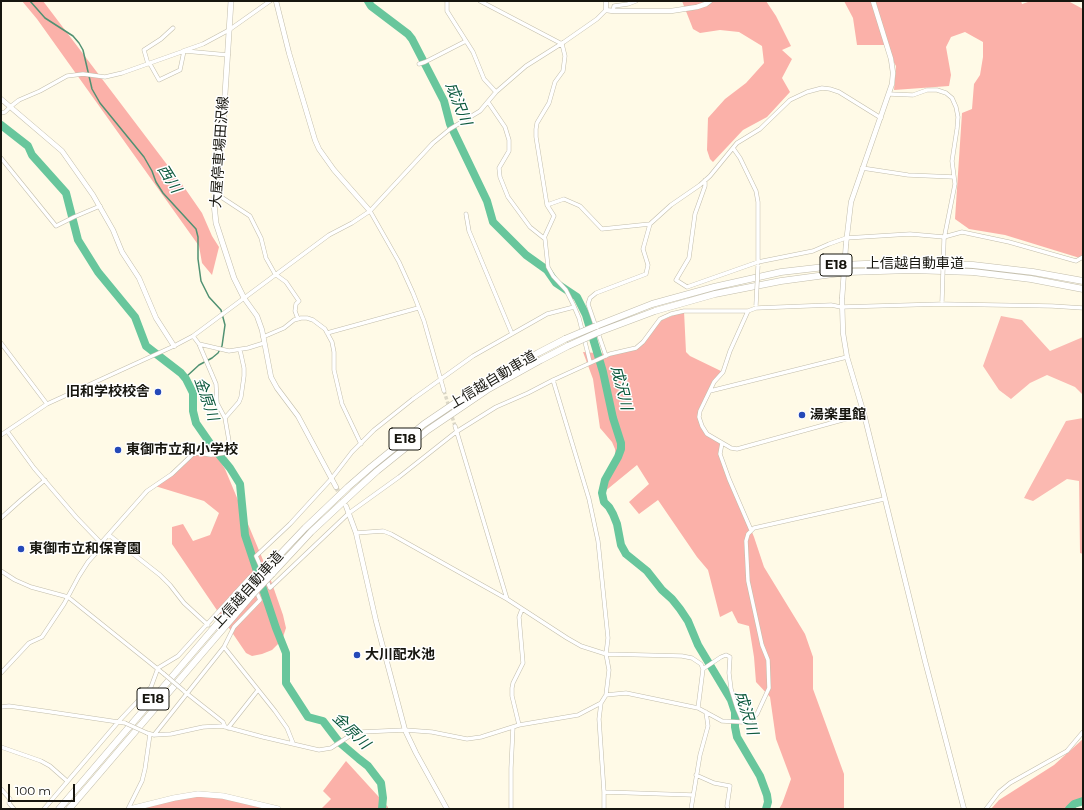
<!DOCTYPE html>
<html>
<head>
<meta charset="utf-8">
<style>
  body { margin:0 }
  #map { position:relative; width:1084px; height:810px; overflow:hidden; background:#fffae7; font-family:Montserrat,sans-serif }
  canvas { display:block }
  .frame { position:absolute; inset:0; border:2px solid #17160f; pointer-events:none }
  .scale { position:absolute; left:8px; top:784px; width:67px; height:18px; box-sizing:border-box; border:2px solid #17160f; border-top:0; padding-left:5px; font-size:12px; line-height:14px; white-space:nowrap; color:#17160f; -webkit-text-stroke:3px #fff; paint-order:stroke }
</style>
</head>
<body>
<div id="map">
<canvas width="1084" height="810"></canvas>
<div class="frame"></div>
<div class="scale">100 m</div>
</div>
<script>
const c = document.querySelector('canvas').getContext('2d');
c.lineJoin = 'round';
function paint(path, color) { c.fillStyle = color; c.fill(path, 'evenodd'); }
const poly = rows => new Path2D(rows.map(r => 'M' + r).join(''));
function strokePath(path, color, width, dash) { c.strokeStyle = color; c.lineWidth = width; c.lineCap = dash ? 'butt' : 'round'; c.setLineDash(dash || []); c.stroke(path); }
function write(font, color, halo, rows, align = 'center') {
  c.font = font + ' Montserrat,"Noto Sans JP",sans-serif'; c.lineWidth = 3; c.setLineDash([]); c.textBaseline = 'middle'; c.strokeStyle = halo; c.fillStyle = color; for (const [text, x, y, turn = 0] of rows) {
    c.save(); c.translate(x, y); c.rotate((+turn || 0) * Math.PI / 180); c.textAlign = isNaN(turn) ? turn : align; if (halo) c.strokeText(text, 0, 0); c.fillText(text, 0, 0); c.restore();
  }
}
paint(poly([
  [1001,316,1022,320,1050,351,1083,337,1083,395,1075,387,1047,375,1030,383,1011,399,999,390,983,366],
  [1083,418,1083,554,1080,553,1079,481,1067,479,1033,501,1024,498,1066,421]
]), '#fbb9b1');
paint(poly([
  [22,1,43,1,184,187,202,213,212,236,219,247,212,275,202,263,199,246,37,19],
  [682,1,766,1,776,16,791,46,782,50,792,59,782,78,790,92,767,117,743,130,713,162,710,159,707,150,708,118,725,99,746,83,764,63,762,46,739,32,720,30,700,33,693,29],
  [844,1,1021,1,1022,4,1031,1,1068,1,1083,9,1083,259,1005,235,969,229,955,219,962,113,972,109,974,84,980,75,983,57,983,42,965,32,951,37,946,47,951,75,949,86,894,90,896,66,884,45,857,45,853,18],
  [684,311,686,352,690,356,723,372,714,382,699,417,707,434,722,443,720,454,754,537,764,567,805,634,813,657,813,689,844,774,844,809,779,809,782,804,791,779,776,739,770,697,756,682,754,657,749,626,738,623,732,611,720,617,708,570,697,557,658,500,639,514,629,502,649,484,637,465,604,492,606,482,616,458,615,449,612,442,600,428,593,379,583,352,610,354,636,348,662,320],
  [203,448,207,448,213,452,220,461,225,469,268,572,283,615,286,628,282,640,272,650,262,654,252,656,246,653,172,544,172,527,183,524,193,541,210,535,219,513,204,501,155,486],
  [1083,739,1083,797,1075,809,991,809,999,800,1054,765],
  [346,761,388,807,388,809,321,809,331,799,323,791],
  [198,794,278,809,130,809]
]), '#fbb1a9');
strokePath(poly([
  [30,1,45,18,73,36,79,43,83,50,92,89,100,103,144,157,152,171,156,182,163,193,196,229,198,237,198,259,201,281,209,297,221,310,225,325,222,346,218,353,212,358,199,365,187,376,186,379]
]), '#509172', 1.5);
strokePath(poly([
  [368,1,371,6,408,34,412,39,444,101,450,124,487,201,493,222,526,255,547,270,556,283,577,297,586,315,603,372,613,418,621,443,621,449,618,457,605,480,602,493,604,502,609,507,613,514,617,524,621,545,626,554,647,571,662,590,672,599,680,609,688,621,698,645,731,700,735,712,735,727,737,737,760,776,767,795,768,802,766,809],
  [1,125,28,146,32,155,66,193,78,240,98,272,135,317,146,346,181,373,186,379,193,393,193,411,196,423,212,446,230,468,240,484,245,535,276,628,286,653,286,683,308,717,323,721,339,742,359,759,368,766,381,783,383,798,382,809],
  [1069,809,1074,804,1083,801]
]), '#68c69c', 8);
strokePath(poly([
  [444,391,455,426]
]), '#dcd8c7', 3.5, [3.5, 2]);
strokePath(poly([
  [336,487,345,504]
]), '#dcd8c7', 4.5, [4.5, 2]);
const minor = poly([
  [447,1,447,11,473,52,484,79,496,92],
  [480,1,562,44,565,56,563,71,555,82,549,103,537,123,536,129,536,137,547,205,554,216,544,238],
  [613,11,614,6,628,4,636,1],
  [183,51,203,44,229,30,270,1],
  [185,51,228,55],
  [148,64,144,50,161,39,173,28],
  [150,64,159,80,180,70,184,51],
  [419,64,425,62,466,41],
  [889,94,913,95,927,90,937,90,946,93,952,98,956,107,958,117,957,129,952,161,955,184,944,239],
  [488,102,505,127,509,140,509,151,499,168,500,177,508,197,530,227,545,239,548,267,553,276,566,290,573,304,579,318,590,362],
  [1,113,5,112,10,107,19,100,40,91,67,76,83,74,105,77,122,73,184,51],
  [733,148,740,158,756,191,758,202,758,263],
  [1,158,56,226,74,217,100,206],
  [862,168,908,175,954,177],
  [705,180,705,186,695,214,689,258,676,280,687,287,758,262,813,251,829,244,846,238,910,234,944,237,962,232,1009,242,1076,261,1083,257],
  [215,193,250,216,261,238,266,258,275,274,286,282,299,301,296,304,295,311,298,319],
  [547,205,564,199,580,206,602,229,650,224,671,205,700,185,710,176,737,143,760,129,790,100,807,92,822,88,830,89,839,92,881,118],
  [370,211,399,262,413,293,424,321,444,391],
  [466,214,469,231,512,334],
  [574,307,547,314,473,356,413,399,374,430,352,452,332,478,290,524,256,556,270,588,349,513,399,477,456,432,496,407,528,393,553,380,610,354,636,348,643,342,660,319,671,314,684,311,748,311,756,308,831,305,841,307,942,304,1052,306,1083,308],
  [748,311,730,351,723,372,714,382,700,411,699,417,702,426,707,434,731,448,737,449,864,414],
  [327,333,418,308],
  [263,337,284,328,294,320,301,318,307,318,313,320,325,329,332,342,334,352,334,370,342,404,361,444],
  [1,343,47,404],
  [199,344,229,351,248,348,264,343],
  [606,356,588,304,590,298,596,293,646,274,648,265,643,249,650,224],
  [553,380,589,499,598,541,608,638,606,654,609,670,606,695,601,703,599,719,604,792,604,809],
  [710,391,847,357],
  [225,418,239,402,241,397,244,376,244,368,240,350],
  [455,426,507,599],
  [7,431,34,468,76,517,101,543],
  [1,435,47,404,174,346,193,336,329,235,352,223,370,211,433,143,450,129,480,111,496,92,526,66,564,42,597,19,606,10],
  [722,443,720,454,729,479,751,530],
  [1,518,21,500,45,480],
  [356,533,383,531,391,534,507,599,567,638,581,646,606,654,682,656,692,658,701,664,703,669,698,708],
  [109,535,160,575,170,585,184,603,208,625],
  [1,571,15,580,31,587,68,597,164,674],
  [224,647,275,711,287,728,293,743],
  [703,669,721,657,726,655,730,657,729,673,731,689,737,708,743,722],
  [1,673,29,643,42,637,64,604,79,576,88,562,103,545,101,543,147,491,172,474,193,454,199,453,211,455,225,453,229,450,229,441,225,418,217,403,216,384,199,344,193,336],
  [185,692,223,722,225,727],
  [606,695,626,693,698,708,722,721,741,722,750,721,757,714,769,688,768,660,762,645,748,581,746,541,748,534,754,528,884,499],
  [1,707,9,706,51,712,125,723],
  [519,725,512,696,512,688,513,683,523,663,519,617,522,609],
  [228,728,258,690],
  [147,733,154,735,171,734,203,727,222,726,263,737,319,750,331,748,351,735,361,732,405,730,432,732,467,739,481,737,519,725,578,715,601,703],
  [1,747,41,761,50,766,67,781],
  [696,775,714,783,730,786,727,806,728,809],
  [1,789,10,799,9,803,14,809],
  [604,792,693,795],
  [44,809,119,721,151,687,158,668,178,656,250,577,260,600,234,627,224,647,154,735],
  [128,809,142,781,145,769,150,734],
  [511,809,511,768,513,727],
  [691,809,700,755,708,726,706,712],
  [986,809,999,792,1010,783,1067,751,1083,732]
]);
const tertiary = poly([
  [276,1,289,53,315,140,319,149,334,170,370,211],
  [606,1,606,10,613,11,671,11,697,7,706,4,710,1],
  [1,99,62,151,93,195,113,230,122,252,139,278,156,318,174,346],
  [846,244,851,202,892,84,893,73,891,59,873,1],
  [244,298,257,316,262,330,271,377,277,388,298,416,336,487],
  [842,299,843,333,847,357,864,414,925,661,964,809],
  [346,506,356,533,376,621,405,730,416,753,447,809]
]);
const secondary = poly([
  [231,1,223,125,214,204,216,223,234,278,244,298]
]);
const primary = poly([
  [130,809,174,798,198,794,223,796,278,809]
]);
const motorway = poly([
  [596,326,652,304,714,287,781,272,842,265,909,262,973,265,1033,272,1083,281],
  [599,332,655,311,715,294,781,281,848,272,911,270,973,272,1031,279,1083,289],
  [268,567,305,528,348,487,371,467,424,424,483,384,538,353,565,339],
  [272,574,311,532,355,491,377,471,428,430,487,390,541,360,568,346],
  [59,809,247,589],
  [69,809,252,595]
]);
strokePath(minor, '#c2bdab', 4.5);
strokePath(tertiary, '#c2bdab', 5.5);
strokePath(secondary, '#c2bdab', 6);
strokePath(primary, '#c2bdab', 6);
strokePath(motorway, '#c2bdab', 7);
strokePath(minor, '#fff', 3.5);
strokePath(tertiary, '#fff', 4.5);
strokePath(secondary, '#fff', 5);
strokePath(primary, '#fff', 5.5);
strokePath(motorway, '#fff', 6);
const minorBridge = poly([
  [942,301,944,239],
  [756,305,758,266],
  [164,674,184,691],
  [125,723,147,733]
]);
const tertiaryBridge = poly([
  [842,299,846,244]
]);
const motorwayBridge = poly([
  [565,339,596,326],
  [568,346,599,332],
  [247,589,268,567],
  [252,595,272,574]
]);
strokePath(minorBridge, '#c2bdab', 4.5, []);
strokePath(tertiaryBridge, '#c2bdab', 5.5, []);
strokePath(motorwayBridge, '#c2bdab', 7, []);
strokePath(minorBridge, '#fff', 3.5);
strokePath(tertiaryBridge, '#fff', 4.5);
strokePath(motorwayBridge, '#fff', 6);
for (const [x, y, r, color] of [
  [158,392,4,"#2549b8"],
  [802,415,4,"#2549b8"],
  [118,450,4,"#2549b8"],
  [21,549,4,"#2549b8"],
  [357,655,4,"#2549b8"]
]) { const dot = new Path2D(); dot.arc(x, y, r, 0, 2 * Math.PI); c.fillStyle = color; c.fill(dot); strokePath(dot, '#fff', 1.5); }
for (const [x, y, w] of [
  [836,265,32],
  [405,439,32],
  [153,699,32]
]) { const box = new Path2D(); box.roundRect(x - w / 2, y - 11, w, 22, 3); c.fillStyle = '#fff'; c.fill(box); strokePath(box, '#17160f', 1); }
write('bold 13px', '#17160f', null, [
  ["E18",836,265],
  ["E18",405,439],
  ["E18",153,699]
]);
write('14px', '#17160f', '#fff', [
  ["大屋停車場田沢線",220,152,-86],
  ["上信越自動車道",915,264],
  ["上信越自動車道",493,380,-31],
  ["上信越自動車道",248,590,-48]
]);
write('bold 14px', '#17160f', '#fff', [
  ["旧和学校校舎",150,392,"right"],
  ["湯楽里館",810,415],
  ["東御市立和小学校",126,450],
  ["東御市立和保育園",29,549],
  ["大川配水池",365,655]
], 'left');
write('italic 15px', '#0d593d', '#fff', [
  ["成沢川",458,104,68],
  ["西川",169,179,58],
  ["成沢川",621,388,76],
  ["金原川",206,399,71],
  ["成沢川",746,713,73],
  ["金原川",351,731,44]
]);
</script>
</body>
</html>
